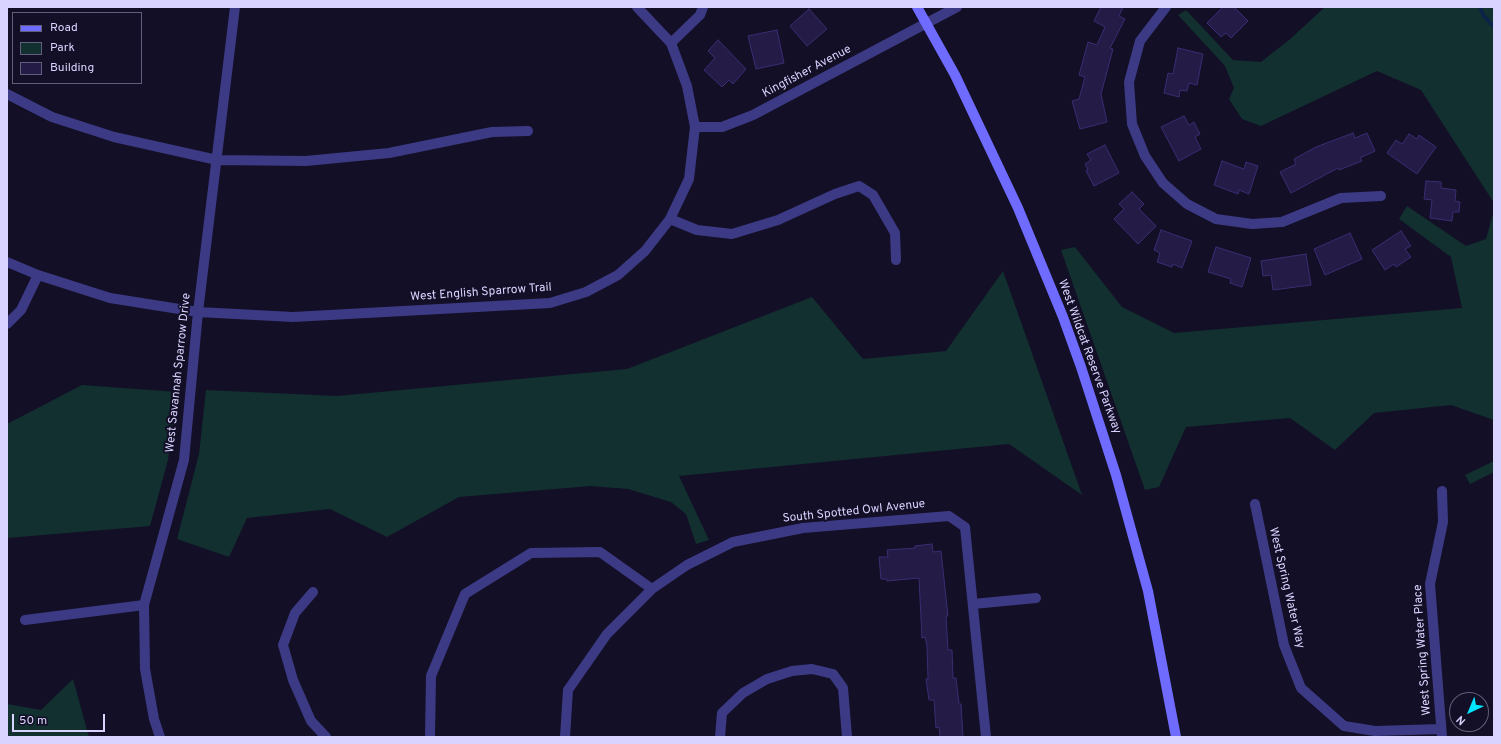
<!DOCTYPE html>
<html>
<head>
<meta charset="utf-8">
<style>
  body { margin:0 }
  #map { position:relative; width:1501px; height:744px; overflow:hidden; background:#130f26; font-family:Overpass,sans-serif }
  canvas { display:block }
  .frame { position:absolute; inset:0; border:8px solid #d9d4ff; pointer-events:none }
  .legend { position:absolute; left:12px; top:12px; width:130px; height:72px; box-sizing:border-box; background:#130f26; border:1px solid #625e7d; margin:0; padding:5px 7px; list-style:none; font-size:12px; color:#d9d4ff }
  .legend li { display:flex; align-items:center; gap:8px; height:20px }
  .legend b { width:20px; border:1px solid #625e7d }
  .north { position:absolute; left:1449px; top:692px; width:40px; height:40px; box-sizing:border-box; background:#130f26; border:1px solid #625e7d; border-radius:50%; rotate:224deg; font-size:11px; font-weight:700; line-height:16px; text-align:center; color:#d9d4ff }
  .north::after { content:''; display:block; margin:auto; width:14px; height:18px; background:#00e5ff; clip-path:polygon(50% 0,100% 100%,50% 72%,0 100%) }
  .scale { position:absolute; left:12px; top:714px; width:93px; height:18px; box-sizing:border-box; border:2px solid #d9d4ff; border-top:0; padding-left:5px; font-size:12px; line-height:14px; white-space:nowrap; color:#d9d4ff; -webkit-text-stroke:3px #130f26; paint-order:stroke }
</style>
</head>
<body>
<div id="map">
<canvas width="1501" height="744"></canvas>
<div class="frame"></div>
<ul class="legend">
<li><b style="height:5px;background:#6f6bff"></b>Road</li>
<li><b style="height:11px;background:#12302f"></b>Park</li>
<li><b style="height:11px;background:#241b47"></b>Building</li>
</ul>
<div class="north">N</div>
<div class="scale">50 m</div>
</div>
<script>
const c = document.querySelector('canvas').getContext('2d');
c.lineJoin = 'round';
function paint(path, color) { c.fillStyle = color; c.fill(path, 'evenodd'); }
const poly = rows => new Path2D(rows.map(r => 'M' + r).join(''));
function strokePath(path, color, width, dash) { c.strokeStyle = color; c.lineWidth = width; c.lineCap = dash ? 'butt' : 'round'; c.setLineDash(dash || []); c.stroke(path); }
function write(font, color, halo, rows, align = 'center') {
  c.font = font + ' Overpass,sans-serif'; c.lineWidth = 4; c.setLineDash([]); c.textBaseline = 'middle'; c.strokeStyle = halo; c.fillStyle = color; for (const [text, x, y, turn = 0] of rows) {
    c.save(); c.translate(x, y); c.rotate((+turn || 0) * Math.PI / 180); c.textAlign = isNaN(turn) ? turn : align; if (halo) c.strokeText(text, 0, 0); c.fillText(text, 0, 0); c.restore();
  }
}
paint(poly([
  [1325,7,1494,7,1494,203,1421,90,1377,71,1261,126,1242,119,1229,99,1234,88,1225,66,1178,15,1186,10,1233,60,1261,62,1289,40],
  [1407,206,1466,246,1486,239,1494,210,1494,420,1451,405,1374,413,1335,450,1290,418,1186,427,1159,487,1145,490,1061,250,1075,247,1122,307,1174,333,1462,308,1451,257,1399,219],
  [1003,271,1082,495,1009,444,679,476,709,540,696,544,686,514,671,502,628,489,590,486,459,497,387,537,330,509,247,518,229,557,177,539,199,454,206,390,337,396,627,369,812,297,863,359,946,351],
  [82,385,177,392,168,460,150,526,7,538,7,424],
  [1494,461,1494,472,1470,484,1465,475],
  [73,679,89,737,7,737,7,704,41,710]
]), '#12302f');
strokePath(poly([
  [1480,7,1483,15,1494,27]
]), '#0c2248', 3.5);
const building = poly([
  [1101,7,1123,7,1119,16,1125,19,1110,48,1113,49,1101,94,1107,122,1080,129,1072,101,1079,99,1085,77,1079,75,1088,42,1097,45,1105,27,1094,21,1101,7],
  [1223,7,1234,7,1248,21,1231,38,1226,33,1221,37,1207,23,1223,7],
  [809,9,827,29,807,46,790,26,809,9],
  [777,30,784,63,756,69,748,36,777,30],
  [718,40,746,69,733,84,729,80,722,87,704,70,715,58,708,51,718,40],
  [1178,48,1203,54,1197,85,1189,83,1187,91,1180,90,1179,97,1164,93,1168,73,1173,74,1178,48],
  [1184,116,1189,125,1194,122,1200,134,1195,137,1201,149,1179,161,1161,127,1184,116],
  [1353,133,1355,138,1367,133,1375,151,1360,158,1362,161,1339,170,1338,168,1291,193,1280,172,1296,164,1294,159,1316,147,1353,133],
  [1409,134,1417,139,1419,135,1436,147,1417,174,1387,153,1396,140,1402,144,1409,134],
  [1105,145,1119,173,1094,186,1086,171,1088,170,1085,164,1091,160,1087,154,1105,145],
  [1222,161,1244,169,1246,162,1258,166,1249,194,1239,190,1238,194,1214,185,1222,161],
  [1426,181,1441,182,1441,188,1456,190,1455,201,1460,202,1459,212,1453,212,1452,221,1430,218,1432,200,1424,199,1426,181],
  [1132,192,1144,204,1139,209,1156,226,1138,244,1114,219,1124,209,1119,204,1132,192],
  [1161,230,1192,241,1182,268,1173,264,1172,267,1157,262,1160,253,1154,250,1161,230],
  [1401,231,1411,246,1405,249,1411,257,1396,267,1394,264,1385,270,1372,250,1401,231],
  [1350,233,1362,259,1325,275,1314,249,1350,233],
  [1216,247,1251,258,1242,287,1230,283,1231,279,1208,272,1216,247],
  [1306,254,1311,285,1273,290,1271,275,1263,276,1261,261,1306,254],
  [932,544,933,552,941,551,948,616,946,616,948,650,952,650,953,678,956,678,959,704,961,704,963,737,940,737,939,727,936,728,934,700,929,700,926,679,928,679,927,646,925,637,922,638,919,578,887,581,886,579,881,579,879,557,888,557,887,550,915,548,915,546,932,544]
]);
paint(building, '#241b47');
strokePath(building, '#3b2d73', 1);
strokePath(poly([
  [1166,7,1140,41,1129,82,1132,124,1145,156,1163,183,1187,204,1216,219,1252,224,1282,222,1341,198,1381,196],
  [671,43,700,15,703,7],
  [7,94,52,117,114,137,217,160,306,161,389,153,492,132,528,131],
  [695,127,722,127,753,115,957,7],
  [670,219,697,230,732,234,778,220,835,194,859,186,873,195,895,233,896,260],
  [7,262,38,275,110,298,198,312,293,317,550,303,586,292,618,275,645,251,670,219,689,179,695,127,687,86,671,43,637,7],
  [7,324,21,310,38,275],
  [1442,491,1443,522,1430,584,1442,737],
  [1255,504,1284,645,1301,688,1344,726,1375,731,1441,729],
  [313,592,295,613,283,645,293,680,311,721,326,737],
  [973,604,1036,598],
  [25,620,144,605],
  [160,737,154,719,145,669,144,605,184,460,198,312,235,7],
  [430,737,431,676,465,594,531,553,600,552,652,589],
  [565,737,568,690,607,634,652,589,687,565,733,542,803,528,949,516,965,527,986,737],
  [720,737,722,713,743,693,767,679,792,671,812,669,833,674,843,688,847,737]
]), '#3d3a85', 10);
strokePath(poly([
  [917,7,955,75,1018,208,1063,317,1081,367,1116,475,1148,591,1176,737]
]), '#6f6bff', 10);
write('12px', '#d9d4ff', '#130f26', [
  ["Kingfisher Avenue",807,72,-28],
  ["West English Sparrow Trail",481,293,-4],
  ["West Wildcat Reserve Parkway",1089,357,70],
  ["West Savannah Sparrow Drive",179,373,-84],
  ["South Spotted Owl Avenue",854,512,-6],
  ["West Spring Water Way",1286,588,77],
  ["West Spring Water Place",1423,650,-94]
]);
</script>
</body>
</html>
